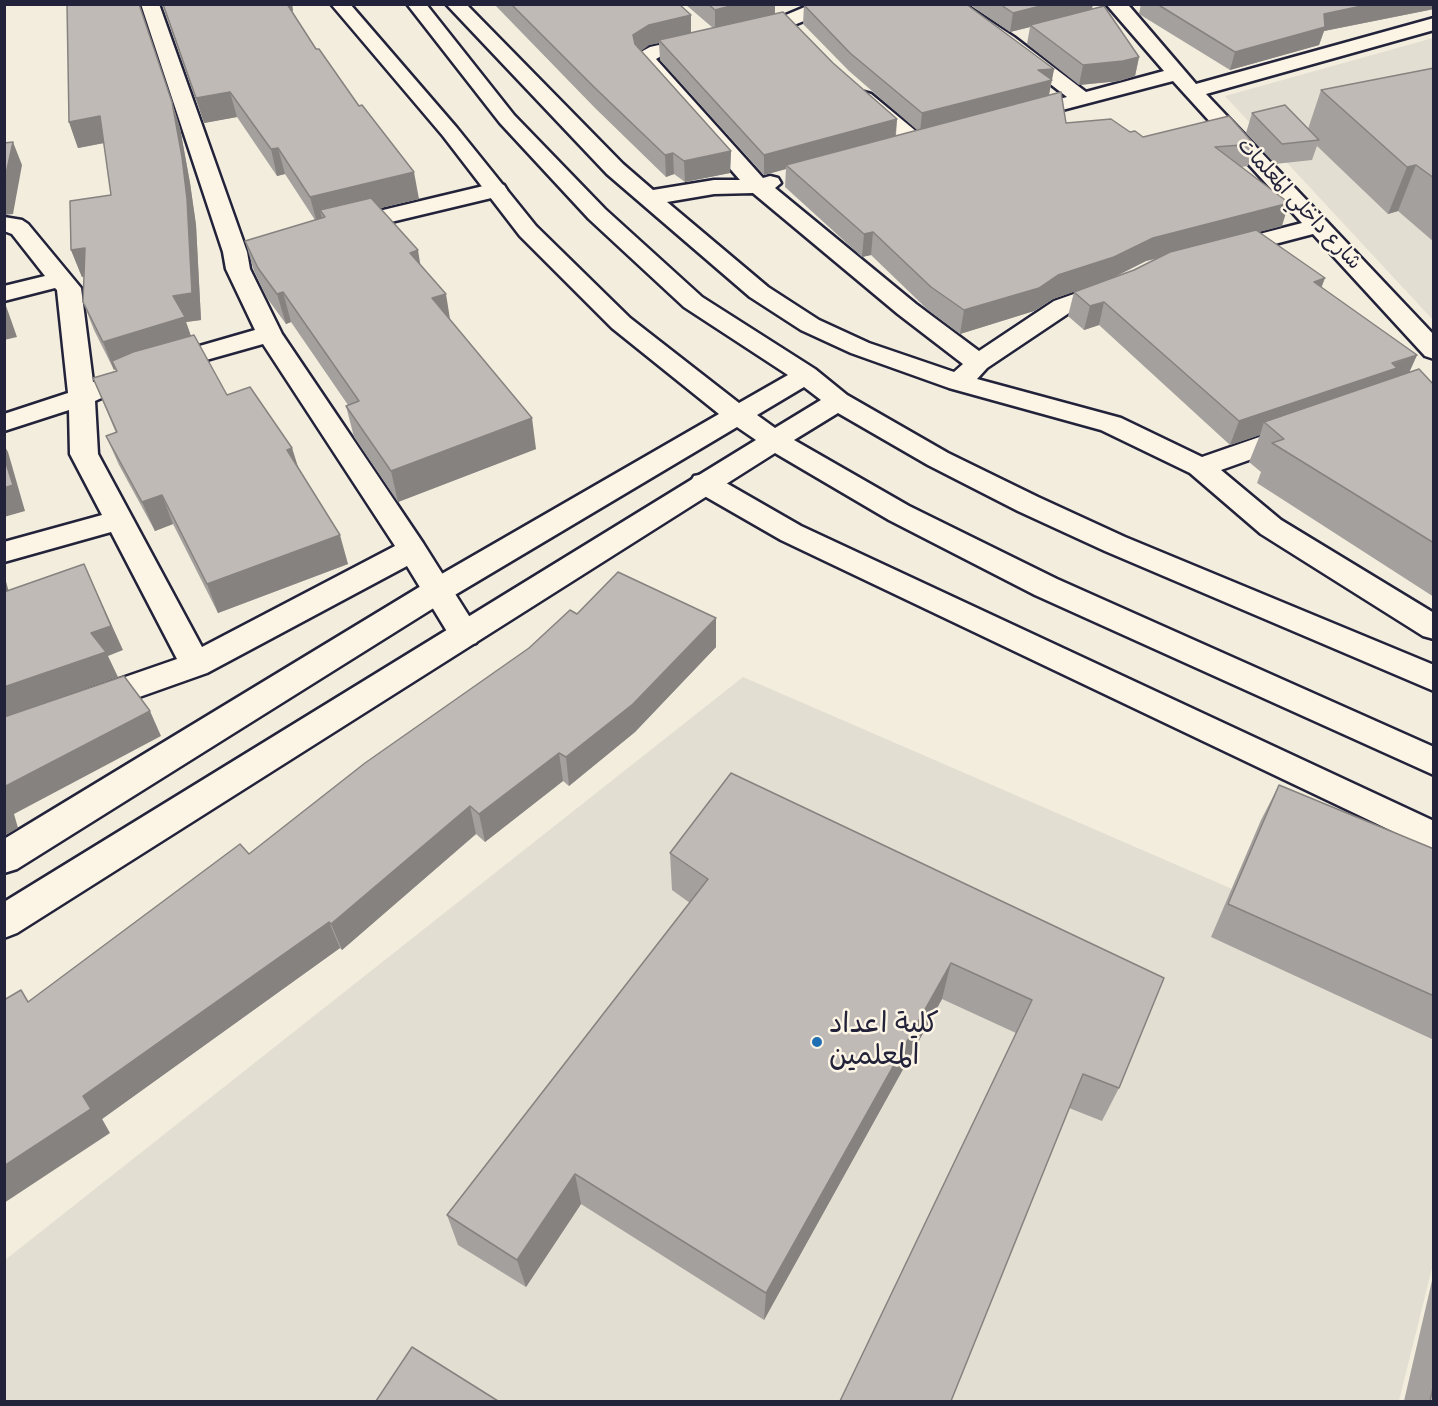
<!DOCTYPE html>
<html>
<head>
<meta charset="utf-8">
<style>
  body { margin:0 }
  #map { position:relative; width:1438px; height:1406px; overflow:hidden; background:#f3edde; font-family:Mynerve,sans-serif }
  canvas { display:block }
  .frame { position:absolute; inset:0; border:6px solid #22223b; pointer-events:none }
</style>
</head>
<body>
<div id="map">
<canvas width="1438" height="1406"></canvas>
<div class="frame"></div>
</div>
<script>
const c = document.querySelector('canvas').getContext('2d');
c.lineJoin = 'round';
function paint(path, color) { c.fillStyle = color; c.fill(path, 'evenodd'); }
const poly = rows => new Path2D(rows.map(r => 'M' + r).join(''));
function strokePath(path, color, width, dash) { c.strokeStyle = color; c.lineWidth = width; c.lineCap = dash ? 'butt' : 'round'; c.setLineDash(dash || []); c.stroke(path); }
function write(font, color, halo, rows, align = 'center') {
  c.font = font + ' Mynerve,"Playpen Sans Arabic",sans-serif'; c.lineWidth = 5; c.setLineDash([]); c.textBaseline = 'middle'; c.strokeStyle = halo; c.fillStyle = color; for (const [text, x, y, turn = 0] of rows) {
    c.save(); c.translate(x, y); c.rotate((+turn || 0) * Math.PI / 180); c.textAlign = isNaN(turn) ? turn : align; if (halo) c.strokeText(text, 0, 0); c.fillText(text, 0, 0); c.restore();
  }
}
paint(poly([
  [1433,38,1433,320,1225,96],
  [743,677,1433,976,1433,1264,1399,1401,5,1402,5,1260]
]), '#e3ded2');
const street = poly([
  [141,4,159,4,247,252,250,269,282,334,423,543,481,635,476,643,465,646,454,643,407,566,207,673,4,745,4,719,177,659,111,532,4,562,4,542,102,515,70,454,69,410,4,431,4,414,68,393,57,290,55,288,4,301,4,286,45,276,12,234,4,231,4,217,22,220,28,224,81,288,93,382,101,380,110,382,114,388,110,394,95,401,98,454,202,647,395,546,263,344,160,373,151,370,147,365,151,360,255,330,226,269,223,252,141,4],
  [446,4,466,4,623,164,653,190,714,180,740,180,641,67,636,57,639,53,650,47,781,17,812,4,839,4,836,8,794,25,663,55,656,59,763,178,770,176,778,178,781,183,775,188,916,304,979,351,1054,301,1105,283,1114,281,1123,283,1126,288,1123,293,1072,311,987,368,977,379,1121,418,1202,457,1288,427,1298,424,1308,427,1312,433,1308,439,1221,470,1281,520,1434,613,1434,639,1423,636,1261,534,1190,473,1101,430,949,388,851,353,801,330,750,297,607,174,446,4],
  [753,193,898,314,963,364,954,372,869,343,819,320,768,287,667,202,714,194,753,193],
  [942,4,964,4,1014,37,1086,92,1164,71,1106,4,1127,4,1130,7,1196,84,1434,18,1434,30,1206,94,1434,335,1434,359,1425,356,1313,234,1225,257,1217,255,1213,250,1217,245,1302,223,1173,81,1020,121,1013,119,1010,115,1013,111,1067,97,1000,45,942,4],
  [864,92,871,94,923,137,926,142,923,147,915,148,907,147,857,102,854,98,857,94,864,92],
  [496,183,504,185,507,190,504,195,345,233,337,231,333,226,337,221,496,183],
  [704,474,714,476,801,526,1434,821,1434,851,781,540,694,490,690,483,694,476,704,474]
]);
const secondary = poly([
  [331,4,350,4,457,128,536,226,630,318,739,403,788,375,684,307,589,219,500,123,407,4,426,4,514,115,605,209,702,297,815,369,847,395,948,453,1038,497,1125,537,1434,665,1434,691,1105,551,1018,511,928,465,838,413,794,440,909,506,1057,579,1434,747,1434,775,1035,595,889,520,775,453,17,933,4,938,4,902,756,440,737,427,448,599,17,869,4,873,4,839,426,583,719,414,612,328,520,236,443,136,331,4],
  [804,387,821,400,775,428,757,415,804,387]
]);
strokePath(street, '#22223b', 5);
strokePath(secondary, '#22223b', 5);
paint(street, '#fcf5e5');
paint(secondary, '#fcf5e5');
paint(poly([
  [162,4,292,4,293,11,291,11,316,49,419,199,380,208,420,265,450,320,536,449,398,502,354,437,346,406,348,405,291,322,286,324,267,298,254,271,245,241,315,220,285,174,277,176,237,117,204,123],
  [494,4,679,4,691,33,713,28,685,4,775,4,775,13,897,119,896,136,917,130,849,71,803,24,804,5,1054,69,1049,95,1066,123,1130,132,1143,137,1254,144,1248,166,1241,167,1282,226,1259,232,1321,287,1417,355,1409,373,1434,385,1434,597,1257,483,1261,472,1249,462,1260,435,1230,445,1099,325,1084,330,1068,316,1074,292,1104,281,1053,299,1034,311,960,334,928,310,871,255,862,257,785,187,786,169,764,175,660,60,659,43,649,45,641,51,731,151,730,173,685,182,674,174,666,177,595,108],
  [1159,258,1134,270,1109,280,1146,261],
  [969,4,1093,4,1092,10,1139,57,1135,76,1119,81,1079,85,1027,44,1030,27,1010,32],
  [1141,4,1434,4,1434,9,1324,31,1319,45,1230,70,1139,14],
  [1434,68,1434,242,1398,211,1388,214,1317,146,1312,160,1275,164,1246,133,1252,113,1308,129,1321,90],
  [172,102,180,128,190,183,196,225,201,320,186,322,191,336,227,395,292,448,298,467,348,564,218,613,173,524,155,531,119,465,106,436,116,433,93,378,116,371,115,369,114,370,94,330,83,302,84,277,82,277,71,250,111,195,104,143,78,148,69,122],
  [577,614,716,647,635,732,569,786,563,781,485,842,476,834,342,950,340,948,102,1119,110,1133,29,1001,249,854],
  [1279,785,1434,849,1434,1040,1211,937,1261,820],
  [670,853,1164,978,1119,1088,1102,1121,1069,1108,1016,1033,942,999,764,1320,581,1204,526,1287,458,1245,447,1215,690,903,672,890],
  [1434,1272,1434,1401,1404,1401]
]), '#a4a09d');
paint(poly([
  [280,4,292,4,293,11,282,13],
  [738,4,775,4,775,16,715,30,715,10],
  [1048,4,1093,4,1091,11,1030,25,1030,27,1010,32,1013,13],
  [1371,4,1434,4,1434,9,1324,31,1319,45,1230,70,1235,52,1324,14],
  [691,15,691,35,659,40,659,43,649,45,634,56,633,35,649,25],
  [1139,57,1135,76,1119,81,1079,85,1083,65],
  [1054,69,1048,99,920,133,922,113,1038,70],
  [230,92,237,117,204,123,196,98],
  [172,102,180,128,190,183,196,225,201,320,186,322,194,345,112,361,115,369,114,370,103,342,173,296],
  [100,116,109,142,78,148,69,122],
  [897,119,895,139,786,165,786,169,764,175,764,155],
  [13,142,22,165,13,214,4,215,4,183],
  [278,148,285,174,277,176,271,149],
  [731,151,730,173,685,182,684,161],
  [673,153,674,174,666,177,665,155],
  [1416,165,1398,211,1388,214,1407,167],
  [414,172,419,199,326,221,325,217,320,210,323,222,317,223,310,197],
  [1289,203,1282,226,1146,261,1108,280,1053,299,1034,311,960,334,964,310,1153,238],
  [873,232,871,255,862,257,864,234],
  [85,248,95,275,82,277,71,250],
  [418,250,423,281,410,253],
  [1325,278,1316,302,1314,282],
  [283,292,291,322,286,324,277,294],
  [446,294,451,325,432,298],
  [4,300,17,337,4,340],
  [1104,302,1099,325,1084,330,1090,306],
  [1417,355,1406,379,1264,422,1260,435,1230,445,1239,421],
  [532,418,536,449,398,502,391,471],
  [4,445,8,452,25,511,4,517],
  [292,448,301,477,287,450],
  [162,495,173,524,155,531,142,502],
  [340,535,348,564,218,613,207,584],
  [84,564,123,650,108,656,118,677,4,717,4,687,91,633],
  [4,574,16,618,4,597],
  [716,618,716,647,635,732,569,786,566,757],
  [150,711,161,736,14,814,18,828,4,836,4,787],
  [559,753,563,781,485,842,479,814],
  [470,806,476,834,342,950,331,924],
  [329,922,340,948,102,1119,110,1133,4,1203,4,1166,83,1096],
  [951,963,942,999,764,1320,766,1293],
  [575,1174,581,1204,526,1287,517,1260]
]), '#86827f');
const building = poly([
  [67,4,139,4,172,102,182,157,187,199,192,293,173,296,185,317,103,342,83,302,85,248,71,250,70,201,111,195,100,116,69,122,67,4],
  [163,4,287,4,316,49,319,49,359,106,362,105,414,172,310,197,278,148,271,149,230,92,196,98,163,4],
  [511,4,679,4,691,15,649,25,633,35,635,44,731,151,684,161,673,153,665,155,594,87,511,4],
  [708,4,738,4,715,10,708,4],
  [806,4,966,4,1054,69,1038,70,1052,80,922,113,850,53,804,5,806,4],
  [1000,4,1048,4,1013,13,1000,4],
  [1157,4,1371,4,1324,14,1325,27,1235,52,1157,4],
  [1104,6,1139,57,1123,61,1083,65,1030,25,1104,6],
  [783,12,833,63,897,119,764,155,659,40,783,12],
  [1434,68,1434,178,1416,165,1407,167,1321,90,1434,68],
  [1061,92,1066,123,1111,119,1130,132,1135,131,1143,137,1229,116,1254,144,1215,147,1289,203,1153,238,1114,257,1058,275,1039,288,964,310,931,287,873,232,864,234,786,165,1061,92],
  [1285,105,1319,140,1282,144,1252,113,1285,105],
  [13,142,4,183,4,143,13,142],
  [371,198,418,250,410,253,446,294,432,298,532,418,391,471,346,406,359,401,283,292,277,294,258,268,245,241,325,217,320,210,371,198],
  [1256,230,1325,278,1314,282,1417,355,1392,363,1397,368,1239,421,1104,302,1090,306,1074,292,1134,270,1170,252,1256,230],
  [194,335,227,395,250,387,292,448,287,450,340,535,207,584,162,495,142,502,106,436,117,432,93,378,117,371,112,361,133,352,194,335],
  [1419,369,1434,385,1434,543,1272,443,1284,439,1264,422,1419,369],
  [4,457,13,485,4,488,4,457],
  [84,564,111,626,91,633,106,652,4,687,4,592,84,564],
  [618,572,716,618,633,704,566,757,559,753,479,814,470,806,331,924,329,922,83,1096,91,1109,4,1166,4,1000,21,990,28,1002,240,844,249,854,365,763,529,648,570,610,577,614,618,572],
  [124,676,150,711,4,787,4,717,124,676],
  [731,773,1164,978,1119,1088,1083,1074,951,1401,840,1401,1032,1000,951,963,766,1293,575,1174,517,1260,447,1215,708,879,670,853,731,773],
  [1279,785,1434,849,1434,996,1228,904,1279,785],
  [412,1347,498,1401,376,1401,412,1347],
  [1434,1383,1434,1401,1430,1401,1434,1383]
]);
paint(building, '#bfbab6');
strokePath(building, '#86827f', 1.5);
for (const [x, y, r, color] of [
  [817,1042,6,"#1f6fb2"]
]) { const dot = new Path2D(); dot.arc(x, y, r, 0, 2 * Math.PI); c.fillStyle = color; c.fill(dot); strokePath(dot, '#fcf5e5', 2); }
write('20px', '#22223b', '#fcf5e5', [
  ["شارع داخلي المعلمات",1298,205,47]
]);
write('28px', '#22223b', '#fcf5e5', [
  ["كلية اعداد",829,1026],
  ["المعلمين",829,1058]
], 'left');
</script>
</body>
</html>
